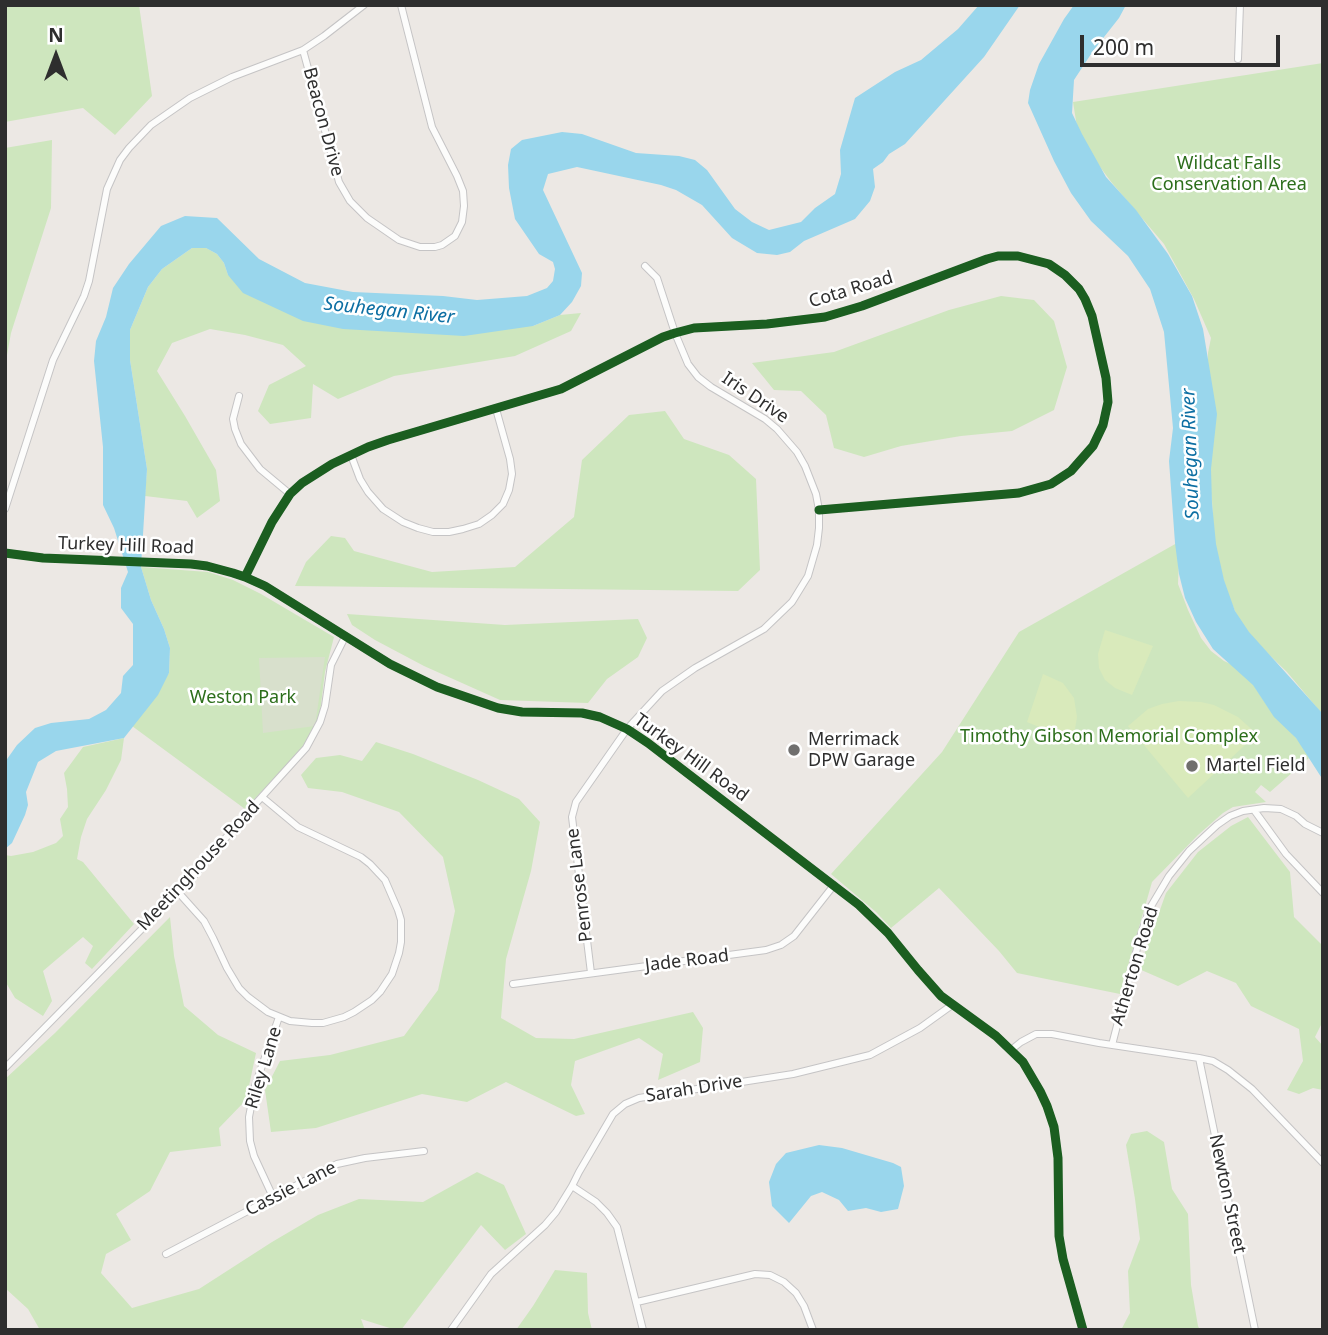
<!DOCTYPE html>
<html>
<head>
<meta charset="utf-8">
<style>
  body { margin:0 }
  #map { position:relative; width:1328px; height:1335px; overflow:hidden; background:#ece8e4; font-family:"Noto Sans",sans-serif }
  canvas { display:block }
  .frame { position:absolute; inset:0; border:7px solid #2e2e2e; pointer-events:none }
  .north { position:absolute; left:21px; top:21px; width:70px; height:70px; -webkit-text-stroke:5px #fff; paint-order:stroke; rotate:0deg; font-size:19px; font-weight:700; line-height:28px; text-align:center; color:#2e2e2e }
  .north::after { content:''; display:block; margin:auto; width:24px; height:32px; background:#2e2e2e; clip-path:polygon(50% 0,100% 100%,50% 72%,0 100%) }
  .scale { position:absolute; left:1080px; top:35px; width:200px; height:32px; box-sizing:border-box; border:4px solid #2e2e2e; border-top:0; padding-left:9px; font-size:21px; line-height:24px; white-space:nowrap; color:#2e2e2e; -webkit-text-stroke:5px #fff; paint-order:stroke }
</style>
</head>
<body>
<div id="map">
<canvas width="1328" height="1335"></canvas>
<div class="frame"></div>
<div class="north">N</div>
<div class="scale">200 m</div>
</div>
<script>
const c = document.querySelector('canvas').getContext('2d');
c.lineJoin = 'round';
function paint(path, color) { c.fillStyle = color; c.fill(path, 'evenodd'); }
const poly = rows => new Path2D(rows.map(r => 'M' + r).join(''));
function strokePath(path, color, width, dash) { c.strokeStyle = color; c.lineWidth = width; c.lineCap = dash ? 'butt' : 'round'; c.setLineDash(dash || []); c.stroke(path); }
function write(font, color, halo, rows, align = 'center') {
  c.font = font + ' "Noto Sans",sans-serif'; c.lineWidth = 5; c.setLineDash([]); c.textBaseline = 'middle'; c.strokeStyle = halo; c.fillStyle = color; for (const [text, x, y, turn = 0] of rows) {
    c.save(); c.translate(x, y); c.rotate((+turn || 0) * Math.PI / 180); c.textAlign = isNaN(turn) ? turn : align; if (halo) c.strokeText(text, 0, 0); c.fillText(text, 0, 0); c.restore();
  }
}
paint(poly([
  [5,5,139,5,152,96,115,135,83,108,5,122],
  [1323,63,1323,715,1287,672,1255,641,1239,620,1227,593,1214,543,1212,500,1207,470,1208,353,1211,338,1194,299,1164,244,1112,183,1086,148,1077,127,1073,102],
  [52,140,51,208,11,333,5,366,5,148],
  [192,248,206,248,217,254,224,263,228,275,533,326,560,315,581,313,571,331,515,356,394,376,338,399,313,384,311,418,270,424,258,411,269,385,306,366,283,345,245,335,210,329,172,343,157,371,185,416,216,470,220,501,197,518,187,501,145,496,147,469,130,360,130,330,148,287,162,269],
  [1001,296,1034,300,1054,321,1067,367,1054,410,1012,431,961,436,901,446,864,457,834,448,826,415,801,391,774,390,752,363,834,352,949,310],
  [665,411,684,439,729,455,756,479,760,570,738,591,295,586,306,562,331,536,345,538,354,551,432,572,515,567,574,517,582,460,629,415],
  [1177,543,1179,560,1178,584,1188,610,1201,638,1211,651,1224,661,1237,667,1248,676,1268,707,1300,742,1309,758,1270,792,1261,785,1255,792,1266,802,1233,807,1223,813,1198,835,1152,882,1120,994,1017,973,999,951,939,888,891,928,876,912,831,874,942,752,1019,632],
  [141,567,208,572,233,580,261,594,334,637,325,672,320,713,312,734,299,752,245,809,132,726,169,673,170,648,164,629,151,600],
  [347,614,505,625,638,619,647,638,638,657,607,679,588,703,500,700,424,666,375,640,352,625],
  [124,738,121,760,106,790,87,819,81,837,77,859,83,862,134,924,92,969,85,963,93,946,83,937,43,971,52,1001,43,1016,15,998,5,981,5,855,11,856,33,852,56,843,63,836,60,819,68,807,67,789,64,773,83,747],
  [376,742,413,754,478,780,519,799,540,822,531,871,506,959,501,1018,536,1038,574,1039,693,1012,703,1028,700,1062,658,1080,663,1054,639,1038,575,1061,571,1085,585,1114,576,1116,506,1082,467,1102,422,1094,316,1128,271,1132,265,1090,280,1061,330,1055,404,1036,438,990,455,911,443,857,399,812,342,792,308,788,301,775,316,758,340,755,362,761],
  [1248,817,1290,872,1294,917,1323,946,1323,1021,1315,1037,1323,1046,1323,1090,1313,1088,1299,1094,1287,1090,1303,1061,1299,1029,1251,1006,1236,983,1207,971,1178,986,1139,969,1166,893,1198,852,1231,826],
  [170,917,174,956,184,1006,218,1035,256,1053,246,1100,219,1128,221,1146,170,1152,150,1191,116,1214,131,1240,106,1254,101,1273,132,1308,199,1289,272,1242,318,1215,359,1199,423,1202,477,1172,504,1185,526,1234,505,1250,481,1225,401,1330,396,1330,361,1319,365,1330,40,1330,28,1309,5,1288,5,1079,55,1033],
  [1147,1131,1164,1142,1172,1189,1188,1214,1191,1285,1198,1326,1200,1330,1121,1330,1130,1313,1128,1271,1140,1239,1135,1199,1126,1145,1131,1134],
  [555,1270,587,1273,588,1313,592,1330,516,1330,533,1306]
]), '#cee6be');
paint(poly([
  [325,657,315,726,263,733,259,658]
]), '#d8e0cc');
paint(poly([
  [1105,630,1153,646,1132,695,1115,688,1105,680,1099,668,1098,654],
  [1043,674,1063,683,1074,698,1077,717,1075,729,1070,740,1027,722],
  [1179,701,1201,702,1214,705,1238,717,1257,734,1188,798,1128,726,1148,709,1162,704]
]), '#d9eabb');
paint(poly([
  [979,5,1020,5,984,57,905,144,889,154,883,162,873,169,875,187,870,201,855,219,804,241,790,252,777,255,757,253,732,238,702,205,676,190,661,185,577,167,548,174,543,190,582,273,581,286,572,302,560,315,533,326,464,336,343,329,303,321,243,293,228,275,224,263,217,254,206,248,192,248,162,269,148,287,130,330,130,360,147,469,141,567,151,600,164,629,170,648,169,673,158,695,124,738,56,751,38,762,26,792,28,805,25,815,12,843,5,849,5,762,17,745,35,728,51,723,89,719,106,710,121,693,123,676,133,665,133,624,121,608,121,588,128,572,114,528,103,505,103,447,94,361,96,341,106,317,113,288,129,264,161,226,185,216,217,218,259,259,305,283,353,292,443,296,477,300,527,296,547,288,553,281,555,269,553,262,539,254,515,219,509,188,508,165,511,149,522,140,562,132,582,134,636,153,679,156,695,160,707,170,735,209,752,222,769,230,801,222,815,208,835,194,841,174,840,150,855,98,895,72,921,60,958,29],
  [1074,5,1126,5,1119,18,1093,51,1074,80,1072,113,1082,134,1106,177,1136,210,1168,254,1192,296,1203,329,1217,414,1211,469,1212,503,1216,544,1224,580,1235,611,1249,632,1323,714,1323,780,1296,738,1274,717,1253,685,1213,649,1196,622,1185,598,1179,574,1175,543,1169,461,1173,428,1164,332,1150,289,1128,256,1091,221,1071,193,1054,161,1028,103,1030,90,1039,64,1064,19],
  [819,1145,842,1148,893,1163,901,1167,904,1186,898,1209,881,1212,866,1208,848,1211,839,1200,822,1192,811,1196,789,1223,772,1206,769,1182,776,1164,786,1153]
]), '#99d6ec');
const minor = poly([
  [303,50,339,182,350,201,367,218,399,240,420,247,435,247,442,245,455,236,462,222,464,206,463,191,457,176,432,127,401,5],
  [1238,59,1240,5],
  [239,396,233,419,235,429,241,444,260,469,290,494],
  [351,455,360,479,368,492,383,509,403,522,418,528,433,532,449,532,463,529,479,524,492,515,503,504,509,490,512,474,510,459,496,409],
  [5,509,53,360,84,296,89,281,107,189,120,160,129,148,151,125,190,98,232,77,303,50,324,36,364,5],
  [5,553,43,558,191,564,207,566,233,573,245,577,265,586,390,664,437,687,498,708,522,712,582,713,600,717,627,729,648,743,859,905,888,933,918,970,941,996,996,1036,1023,1062,1040,1091,1047,1106,1054,1127,1058,1158,1059,1236,1063,1259,1083,1330],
  [245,577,272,522,290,494,302,483,332,464,368,447,388,440,561,389,663,337,675,333,694,328,767,324,825,317,862,306,987,259,998,256,1018,256,1049,264,1065,275,1079,289,1085,299,1092,316,1106,378,1108,402,1103,425,1093,446,1071,471,1051,484,1019,493,819,510],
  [1254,810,1286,854,1323,893],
  [178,892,204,921,213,938,227,968,239,988,248,997,268,1012,290,1021,312,1023,323,1023,344,1017,354,1012,372,1000,380,992,392,974,399,953,401,942,401,920,398,910,385,880,370,864,361,857,298,827,262,797],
  [591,973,572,817,576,802,627,729,662,691,695,668,764,629,792,602,808,576,817,545,819,528,819,510,816,494,805,466,797,452,777,429,765,419,711,387,698,377,688,364,675,333,657,278,645,266],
  [513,984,766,950,781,945,794,936,834,885],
  [1112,1045,1140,937,1150,908,1169,876,1189,851,1217,825,1230,816,1243,811,1264,808,1281,809,1296,816,1305,824,1323,833],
  [1011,1050,1021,1042,1036,1034,1052,1034,1099,1043,1199,1058,1213,1061,1228,1070,1252,1089,1323,1163],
  [1199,1058,1255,1330],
  [5,1068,193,877,239,822,306,748,320,722,325,706,331,665,345,637],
  [572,1186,596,1202,607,1213,617,1227,643,1330],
  [273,1197,254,1156,250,1141,249,1117,255,1086,279,1017],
  [166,1254,337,1164,365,1158,424,1151],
  [637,1302,755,1274,770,1275,784,1282,796,1293,804,1306,813,1330],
  [451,1330,491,1274,545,1225,556,1212,572,1186,579,1172,613,1114,625,1104,639,1098,793,1074,870,1055,920,1028,952,1005]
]);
strokePath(minor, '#c5c4c5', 8);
strokePath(minor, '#fcfcfb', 6);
strokePath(poly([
  [5,553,43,558,191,564,207,566,233,573,245,577,265,586,390,664,437,687,498,708,522,712,582,713,600,717,627,729,648,743,859,905,888,933,918,970,941,996,996,1036,1023,1062,1040,1091,1047,1106,1054,1127,1058,1158,1059,1236,1063,1259,1083,1330],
  [245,577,272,522,290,494,302,483,332,464,368,447,388,440,561,389,663,337,675,333,694,328,767,324,825,317,862,306,987,259,998,256,1018,256,1049,264,1065,275,1079,289,1085,299,1092,316,1106,378,1108,402,1103,425,1093,446,1071,471,1051,484,1019,493,819,510]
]), '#1b5e20', 9);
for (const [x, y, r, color] of [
  [794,750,7,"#706f6e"],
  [1192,766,7,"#706f6e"]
]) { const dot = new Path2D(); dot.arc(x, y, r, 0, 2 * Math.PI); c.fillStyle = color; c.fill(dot); strokePath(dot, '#fff', 2.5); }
write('18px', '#2e2e2e', '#fff', [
  ["Beacon Drive",323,122,75],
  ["Cota Road",851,290,-17],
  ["Iris Drive",755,398,34],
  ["Turkey Hill Road",126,546,2],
  ["Turkey Hill Road",691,758,36],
  ["Meetinghouse Road",199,866,-47],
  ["Penrose Lane",580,885,-97],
  ["Jade Road",687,961,-7],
  ["Atherton Road",1135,966,-73],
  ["Riley Lane",264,1068,-73],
  ["Sarah Drive",694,1089,-9],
  ["Cassie Lane",291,1189,-27],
  ["Newton Street",1227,1194,78]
]);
write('18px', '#2c6e1b', '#fff', [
  ["Wildcat Falls",1229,164],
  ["Conservation Area",1229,185],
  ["Weston Park",243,698],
  ["Timothy Gibson Memorial Complex",1109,737]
]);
write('18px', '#2e2e2e', '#fff', [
  ["Merrimack",808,740],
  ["DPW Garage",808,761],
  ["Martel Field",1206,766]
], 'left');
write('italic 19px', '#0d6fa3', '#fff', [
  ["Souhegan River",389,311,6],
  ["Souhegan River",1191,454,-92]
]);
</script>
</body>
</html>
